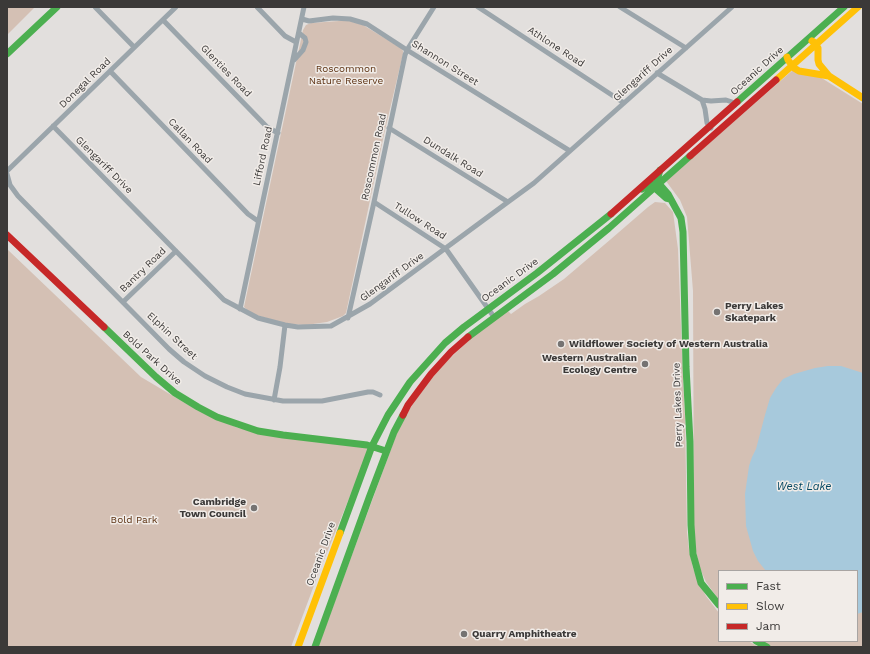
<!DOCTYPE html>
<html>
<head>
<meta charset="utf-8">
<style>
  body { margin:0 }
  #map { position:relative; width:870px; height:654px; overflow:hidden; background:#e2dfdd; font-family:"Work Sans",sans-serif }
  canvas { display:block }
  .frame { position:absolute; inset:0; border:8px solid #3b3938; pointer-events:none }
  .legend { position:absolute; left:718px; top:570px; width:140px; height:72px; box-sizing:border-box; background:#f1ece8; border:1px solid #a8a4a2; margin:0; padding:5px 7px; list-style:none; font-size:12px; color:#3b3938 }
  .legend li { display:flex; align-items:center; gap:8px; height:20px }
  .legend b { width:20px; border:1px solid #a8a4a2 }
</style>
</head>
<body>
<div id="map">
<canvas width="870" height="654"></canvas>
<div class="frame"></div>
<ul class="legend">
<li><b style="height:5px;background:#4caf50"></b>Fast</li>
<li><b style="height:5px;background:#ffc107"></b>Slow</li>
<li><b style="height:5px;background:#c62828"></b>Jam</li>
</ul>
</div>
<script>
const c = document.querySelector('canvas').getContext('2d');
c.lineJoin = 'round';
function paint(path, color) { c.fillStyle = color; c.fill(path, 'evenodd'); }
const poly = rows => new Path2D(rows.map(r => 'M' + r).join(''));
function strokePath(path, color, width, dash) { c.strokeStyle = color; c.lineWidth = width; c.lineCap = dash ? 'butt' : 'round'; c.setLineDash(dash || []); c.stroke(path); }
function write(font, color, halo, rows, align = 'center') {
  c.font = font + ' "Work Sans",sans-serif'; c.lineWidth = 3; c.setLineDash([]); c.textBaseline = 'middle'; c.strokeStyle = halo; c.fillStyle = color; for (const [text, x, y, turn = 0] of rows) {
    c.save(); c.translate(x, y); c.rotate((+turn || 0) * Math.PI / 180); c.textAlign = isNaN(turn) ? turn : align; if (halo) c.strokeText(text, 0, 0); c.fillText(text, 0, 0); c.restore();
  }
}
paint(poly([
  [7,7,35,7,7,35],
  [339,21,350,21,363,25,401,48,403,51,403,54,385,130,346,313,343,316,327,322,306,325,288,324,252,314,244,307,303,30,306,25,311,23],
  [793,70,820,77,863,104,863,647,771,647,762,641,857,641,857,571,719,571,719,600,706,582,699,566,695,546,694,526,693,291,687,217,680,200,666,181],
  [655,202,665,203,673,212,678,249,683,378,685,418,687,532,689,550,693,568,700,585,706,596,719,613,719,641,748,641,759,647,318,647,397,433,409,410,433,375,470,339,507,310,511,314,525,304,539,296,564,279,611,239,648,207],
  [7,249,141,377,195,409,238,428,370,447,319,572,291,647,7,647]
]), '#d4c0b4');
paint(poly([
  [828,366,841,366,863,373,863,612,857,614,857,571,766,571,758,561,753,551,746,526,745,494,749,466,752,457,756,449,765,415,770,398,776,388,783,379,794,374,815,368]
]), '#a7c9dc');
strokePath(poly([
  [95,7,134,47],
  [257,7,285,36,296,42],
  [478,7,624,103],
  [620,7,686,48],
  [302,19,309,21,333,18,350,19,367,24,407,50,570,151],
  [163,20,267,127,278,133],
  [294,60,303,50,306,42,305,38,299,33],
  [110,71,248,214,258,221],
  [657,73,702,100,711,101,726,100,732,102,735,105],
  [702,100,705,109,707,123,711,128],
  [53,126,224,300,258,318,285,325,298,327,331,326,370,304,508,202,534,183,732,7],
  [389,128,508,202],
  [7,171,176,7],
  [7,174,10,185,18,196,169,349,184,362,205,376,227,387,245,394,283,401,322,401,368,392,373,392,380,395],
  [374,202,446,249,494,317],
  [123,302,176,251],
  [240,309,304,7],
  [348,318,374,202,405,55,407,50,434,7],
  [274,400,280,367,285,325]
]), '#9ba5ab', 5);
strokePath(poly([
  [7,54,57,7],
  [737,102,844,7],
  [660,170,657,180,657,190,666,198,670,199],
  [642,189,648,185,652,184,661,186,668,194,681,218,683,232,686,367,690,442,691,525,693,554,701,583,719,605],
  [104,327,156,377,175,393,198,407,217,417,258,431,283,435,367,445,386,451],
  [468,337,553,274,609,228,690,156],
  [340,533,372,446,388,415,410,382,445,343,464,327,537,273,611,214],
  [756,641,767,647],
  [315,647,369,498,394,432,403,415]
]), '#4caf50', 7);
strokePath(poly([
  [812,41,815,43,818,48,818,60,819,64,829,76,863,98],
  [787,57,788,60,794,68,799,71,829,76],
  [776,80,858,7],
  [298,647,340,533]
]), '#ffc107', 7);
strokePath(poly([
  [690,156,776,80],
  [611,214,737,102],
  [7,235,104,327],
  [403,415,408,405,431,374,451,352,468,337]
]), '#c62828', 7);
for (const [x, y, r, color] of [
  [717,312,4,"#757372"],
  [561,344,4,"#757372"],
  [645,364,4,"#757372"],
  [254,508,4,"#757372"],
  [464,634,4,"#757372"]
]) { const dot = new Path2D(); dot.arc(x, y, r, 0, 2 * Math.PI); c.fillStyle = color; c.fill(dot); strokePath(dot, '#f1ece8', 1.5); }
write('10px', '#3b3938', '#f1ece8', [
  ["Athlone Road",556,47,33],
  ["Shannon Street",445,63,32],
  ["Glenties Road",226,71,46],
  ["Oceanic Drive",757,71,-42],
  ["Glengariff Drive",643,74,-42],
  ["Donegal Road",85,83,-44],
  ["Callan Road",190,141,46],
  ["Lifford Road",263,156,-78],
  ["Roscommon Road",374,157,-78],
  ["Dundalk Road",453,157,32],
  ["Glengariff Drive",104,165,45],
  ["Tullow Road",420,221,33],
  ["Bantry Road",143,270,-44],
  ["Glengariff Drive",392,277,-36],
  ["Oceanic Drive",510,280,-36],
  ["Elphin Street",172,336,43],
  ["Bold Park Drive",152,358,42],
  ["Perry Lakes Drive",678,405,-92],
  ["Oceanic Drive",321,554,-70]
]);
write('10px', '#5c3111', '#f1ece8', [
  ["Roscommon",346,69],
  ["Nature Reserve",346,81],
  ["Bold Park",134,520]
]);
write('bold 10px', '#3b3938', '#f1ece8', [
  ["Perry Lakes",725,306],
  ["Skatepark",725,318],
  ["Wildflower Society of Western Australia",569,344],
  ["Western Australian",637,358,"right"],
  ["Ecology Centre",637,370,"right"],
  ["Cambridge",246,502,"right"],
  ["Town Council",246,514,"right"],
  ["Quarry Amphitheatre",472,634]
], 'left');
write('italic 11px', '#034762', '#f1ece8', [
  ["West Lake",804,487]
]);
</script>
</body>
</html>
